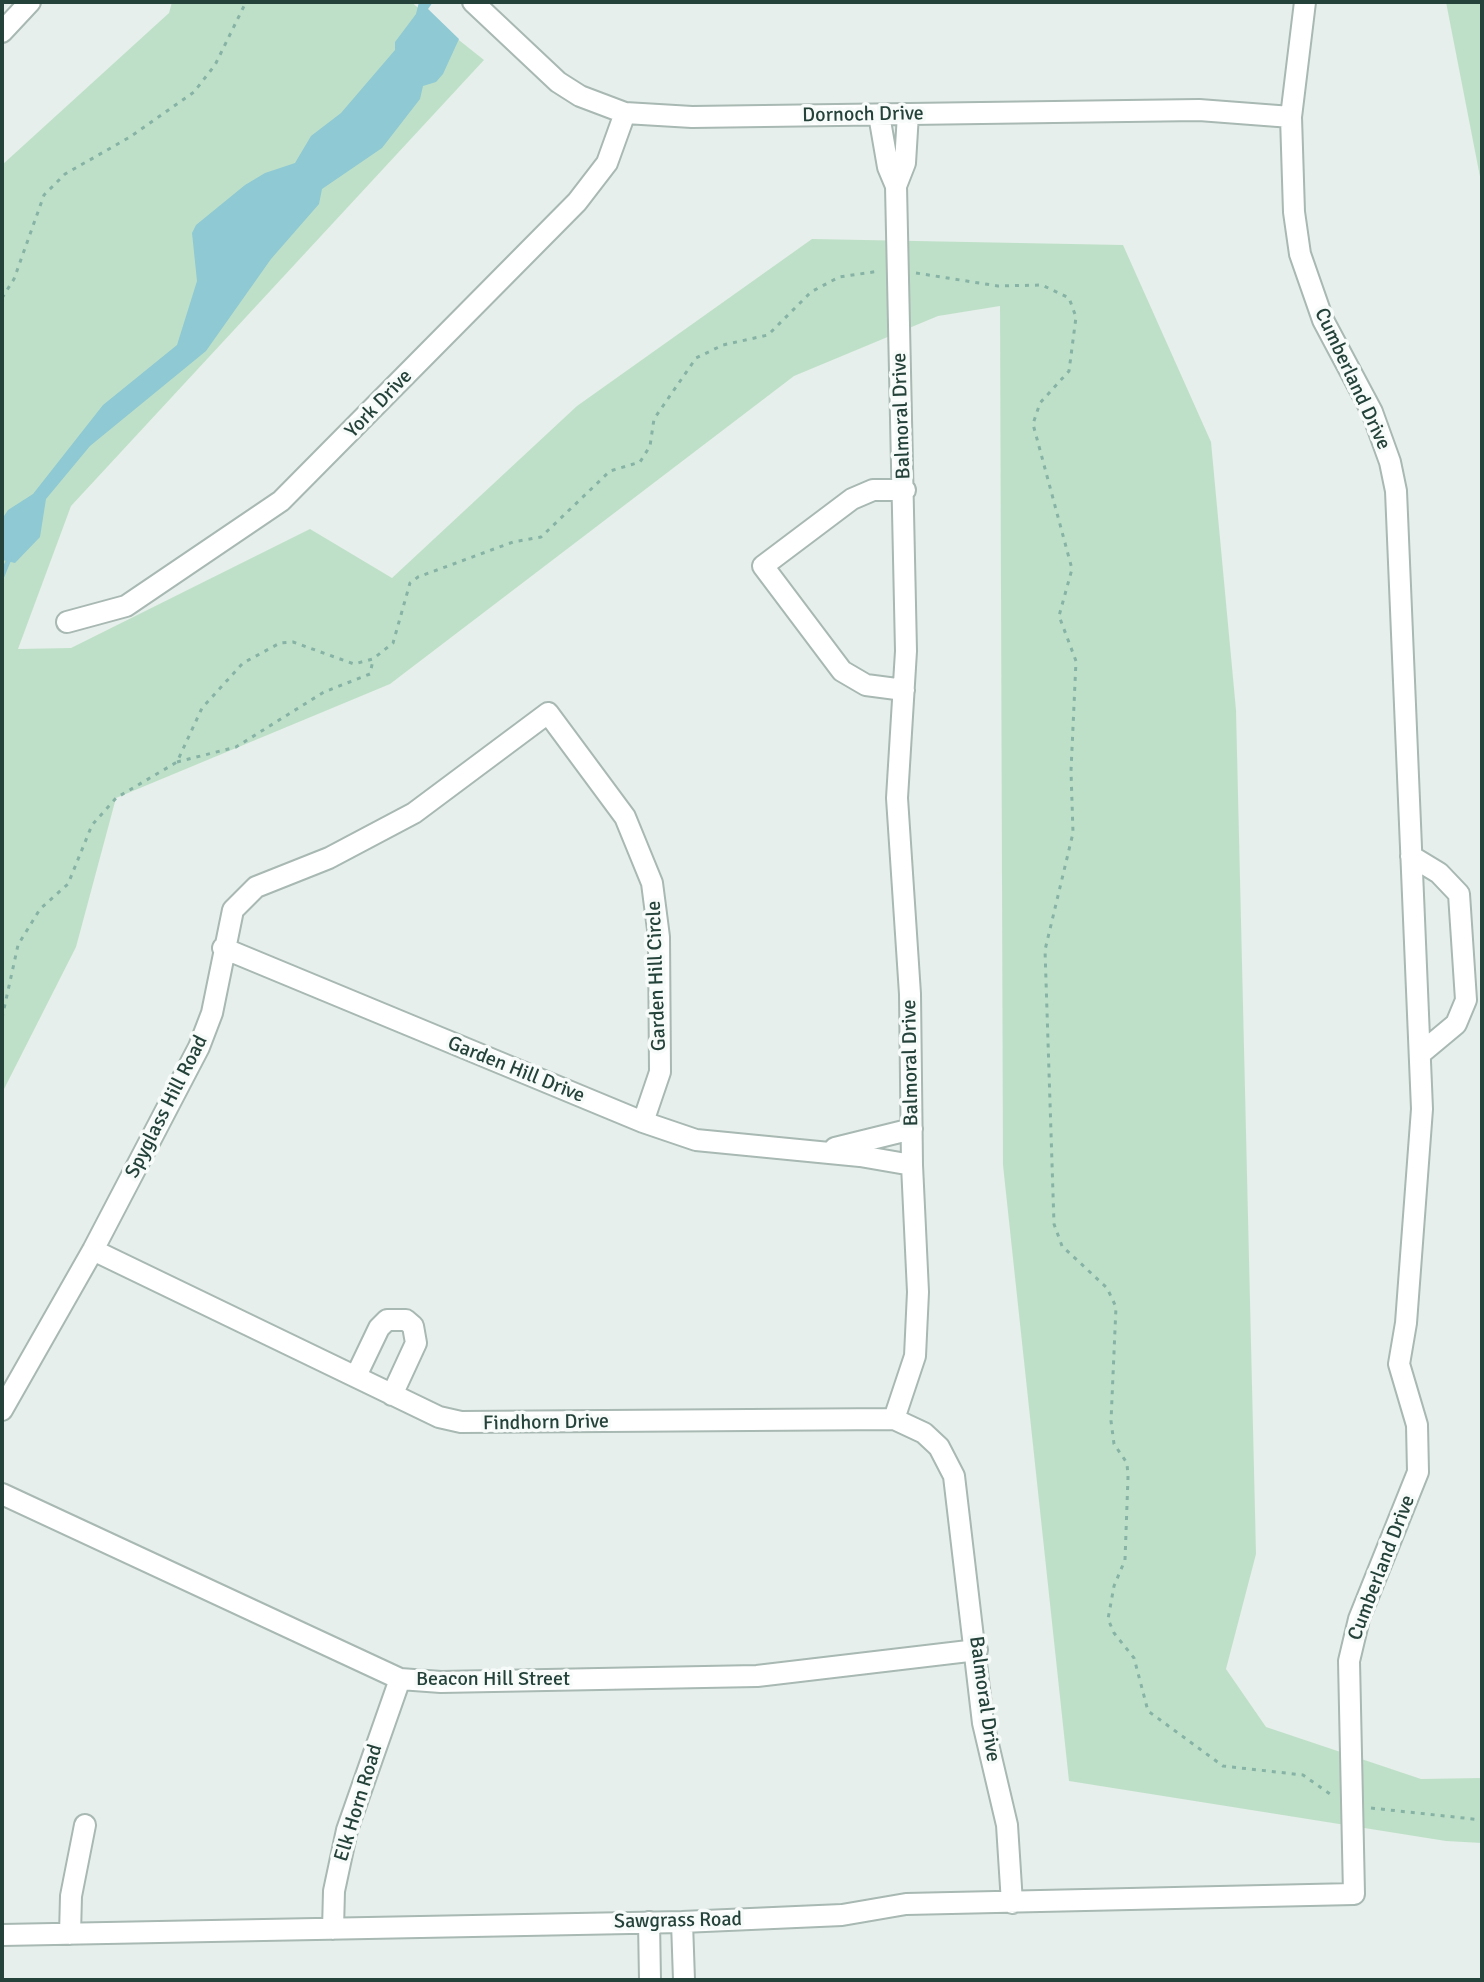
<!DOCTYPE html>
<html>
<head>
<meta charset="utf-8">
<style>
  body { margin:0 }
  #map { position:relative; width:1484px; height:1982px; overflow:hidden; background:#e6efeb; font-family:Signika,sans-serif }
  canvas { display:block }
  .frame { position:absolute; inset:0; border:4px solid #24423a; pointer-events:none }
</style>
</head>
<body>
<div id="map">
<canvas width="1484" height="1982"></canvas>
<div class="frame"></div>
</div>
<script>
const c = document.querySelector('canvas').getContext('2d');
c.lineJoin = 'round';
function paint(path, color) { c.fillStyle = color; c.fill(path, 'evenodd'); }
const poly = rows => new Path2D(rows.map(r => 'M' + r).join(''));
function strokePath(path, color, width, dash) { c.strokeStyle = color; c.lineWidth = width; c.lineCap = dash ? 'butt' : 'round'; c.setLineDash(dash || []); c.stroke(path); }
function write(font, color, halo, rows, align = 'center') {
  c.font = font + ' Signika,sans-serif'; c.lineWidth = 7; c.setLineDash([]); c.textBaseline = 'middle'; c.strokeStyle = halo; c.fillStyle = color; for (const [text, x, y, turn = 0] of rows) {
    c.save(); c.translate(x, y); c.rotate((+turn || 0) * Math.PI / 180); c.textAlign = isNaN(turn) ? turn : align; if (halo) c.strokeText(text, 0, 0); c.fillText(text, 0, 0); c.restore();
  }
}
paint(poly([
  [172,2,411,2,484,60,71,506,18,649,71,648,310,529,392,578,577,406,812,239,1123,245,1211,442,1236,710,1256,1554,1226,1669,1266,1727,1421,1779,1482,1778,1482,1843,1446,1841,1069,1781,1003,1165,1000,306,938,316,794,376,390,684,116,798,76,947,2,1093,2,165,169,13],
  [1446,2,1482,2,1482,187]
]), '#bfe0c8');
paint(poly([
  [419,2,433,2,428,9,459,39,443,74,436,82,423,86,420,99,382,148,322,189,319,204,271,259,206,351,90,446,46,499,40,537,15,563,2,560,2,519,8,510,33,494,103,405,177,345,197,281,192,233,196,225,245,185,265,173,295,163,311,136,341,113,395,50,395,42,416,14]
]), '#8ec9d4');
strokePath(poly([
  [2,576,9,559]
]), '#8ec9d4', 5);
const street = poly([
  [473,2,558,82,580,96,625,113,692,117,1199,110,1291,117],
  [2,32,30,2],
  [908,114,905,163,896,186,906,651,897,798,910,994,912,1165,918,1292,915,1356,894,1419,924,1433,939,1447,954,1476,983,1723,1007,1825,1012,1903],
  [879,115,888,167,896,186],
  [67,622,126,606,281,501,577,202,607,163,625,113],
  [904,690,866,685,842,671,763,566,852,499,873,490,905,490],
  [1411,856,1439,873,1459,894,1466,1000,1456,1024,1420,1054],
  [223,948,643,1122,696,1140,860,1156,912,1165],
  [835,1148,912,1129],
  [93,1250,439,1417,461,1422,894,1419],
  [356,1376,379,1328,387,1320,406,1320,413,1326,416,1343,392,1395],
  [2,1410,93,1250,199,1047,212,1013,233,910,256,887,329,858,414,813,548,713,625,817,652,883,659,937,660,1072,643,1122],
  [2,1494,400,1679,441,1682,757,1676,977,1650],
  [649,1922,650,1980],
  [682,1922,684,1980],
  [333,1929,334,1891,347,1830,400,1679],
  [70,1934,71,1896,85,1825],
  [2,1935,682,1922,842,1915,906,1904,1354,1894,1349,1661,1359,1619,1418,1472,1417,1425,1399,1364,1406,1323,1422,1109,1396,491,1390,462,1372,412,1323,320,1300,254,1294,212,1291,117,1305,2]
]);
strokePath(street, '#a8b8b2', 24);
strokePath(poly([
  [916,273,998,286,1042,285,1069,298,1076,317,1069,371,1040,403,1033,424,1072,569,1059,616,1076,661,1071,771,1073,833,1045,950,1054,1224,1062,1246,1107,1288,1116,1307,1111,1421,1114,1444,1127,1463,1128,1477,1125,1560,1114,1586,1108,1619,1114,1633,1134,1658,1148,1711,1223,1766,1303,1775,1333,1796],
  [2,298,14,279,44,195,65,174,130,137,194,92,215,65,246,2],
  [177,762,236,747,324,692,370,674,373,660],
  [2,1018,18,945,40,909,68,884,92,825,116,798,177,762,202,708,243,663,280,643,293,642,354,664,373,659,393,643,410,583,418,577,513,542,541,537,610,471,640,462,650,446,654,419,696,358,723,345,768,335,811,292,839,277,880,271],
  [1371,1808,1482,1820]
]), '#86b3a5', 3, [4, 6]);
strokePath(street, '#fff', 20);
write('20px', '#24423a', '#f7fbf9', [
  ["Dornoch Drive",863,115,-1],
  ["Cumberland Drive",1352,379,65],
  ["York Drive",379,404,-46],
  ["Balmoral Drive",902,416,-92],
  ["Garden Hill Circle",657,976,-92],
  ["Balmoral Drive",911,1063,-91],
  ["Garden Hill Drive",516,1070,22],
  ["Spyglass Hill Road",167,1107,-63],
  ["Findhorn Drive",546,1423,-1],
  ["Cumberland Drive",1382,1568,-69],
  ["Beacon Hill Street",493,1680],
  ["Balmoral Drive",984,1699,82],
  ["Elk Horn Road",359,1803,-73],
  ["Sawgrass Road",678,1921,-1]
]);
</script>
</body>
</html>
